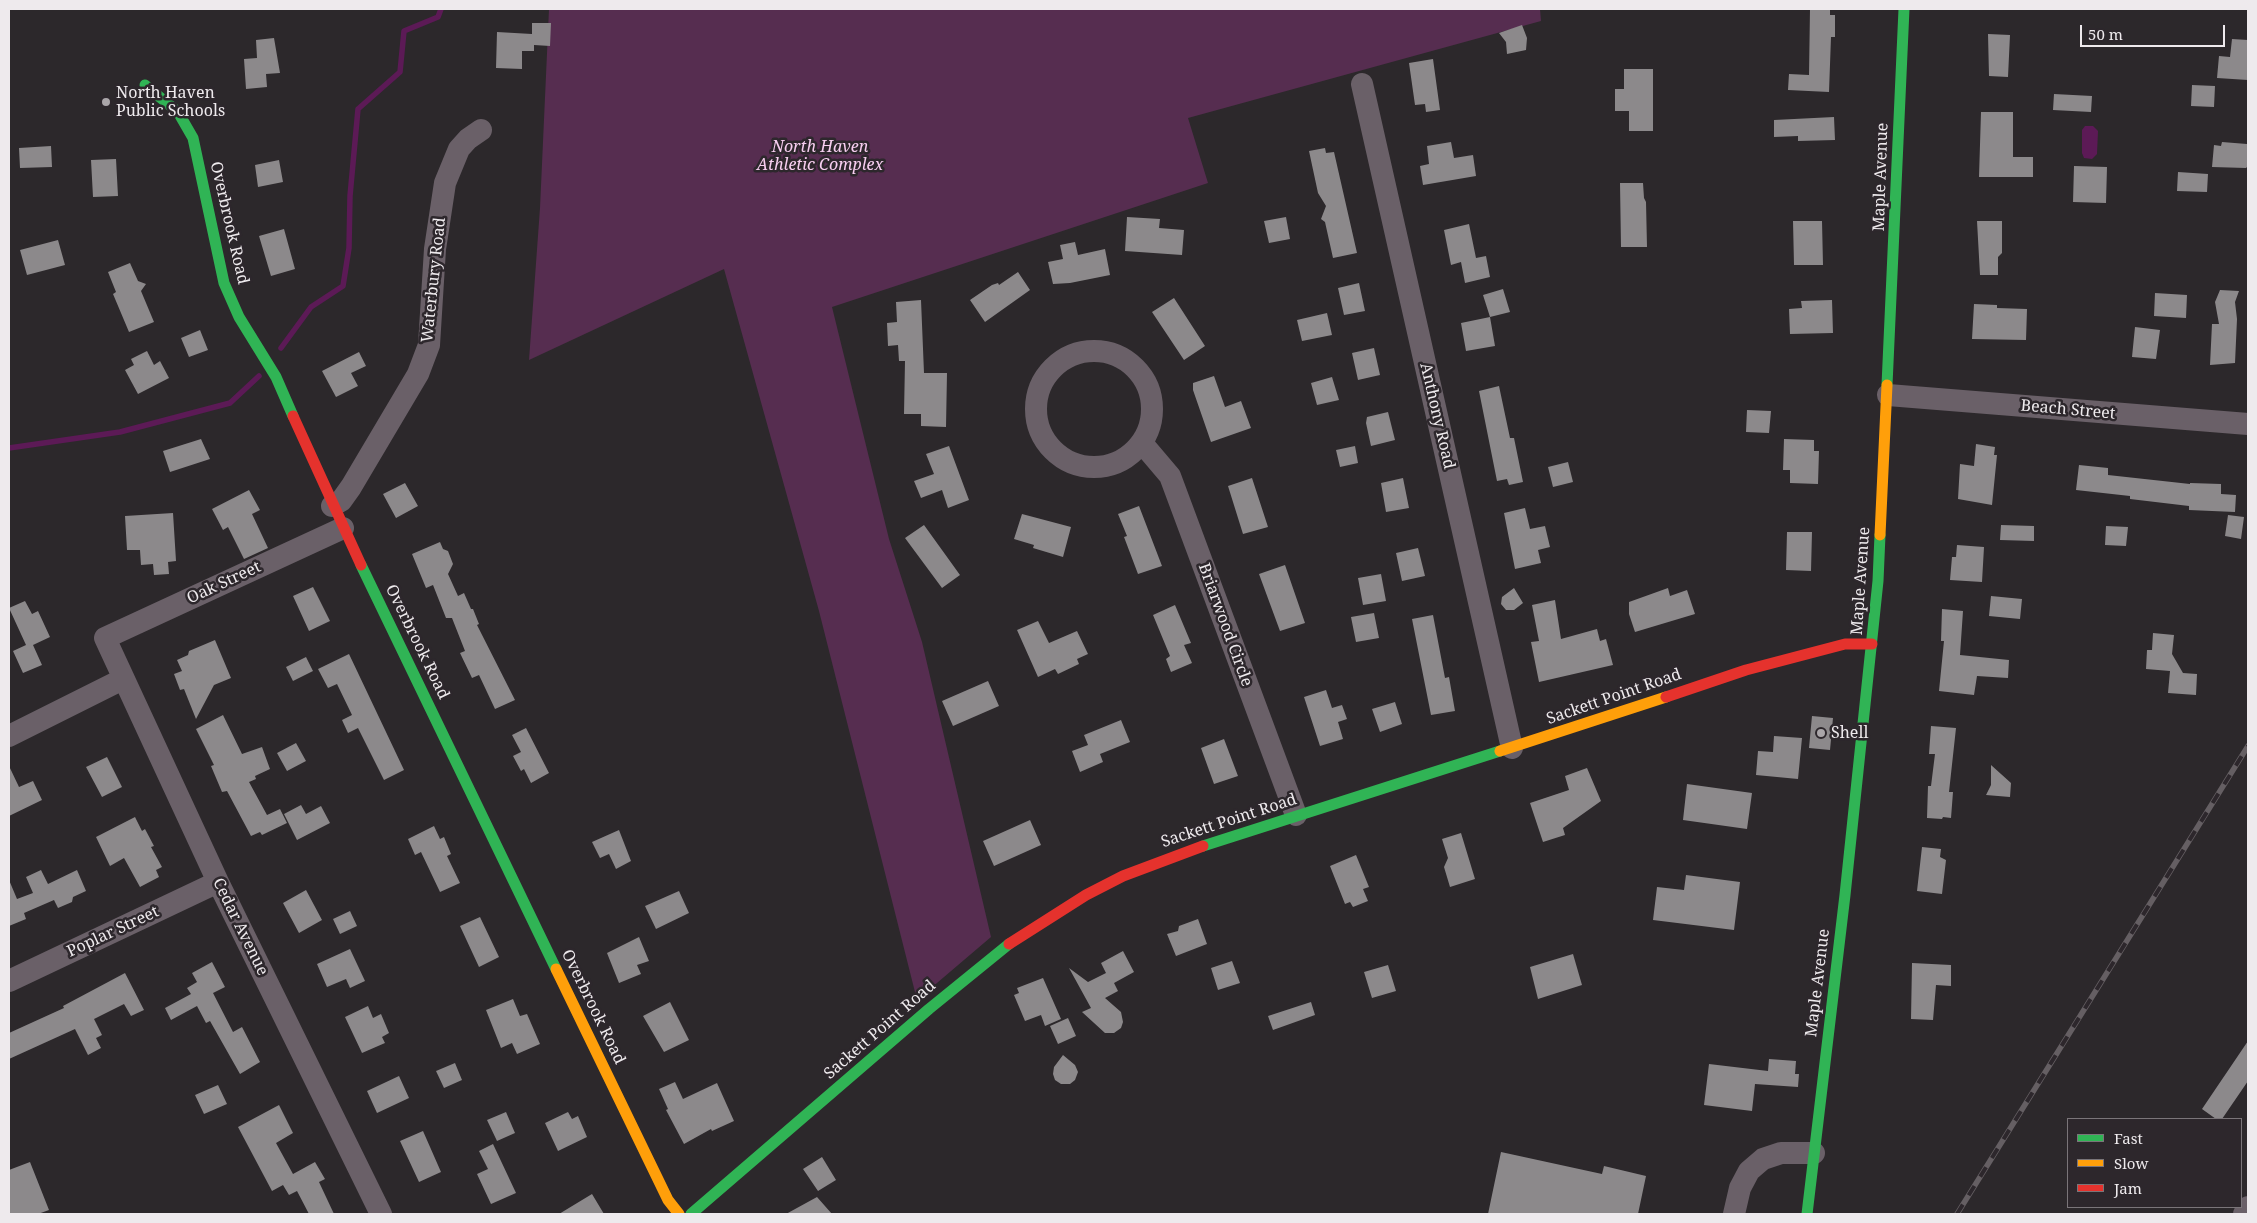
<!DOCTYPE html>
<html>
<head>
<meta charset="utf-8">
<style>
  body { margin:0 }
  #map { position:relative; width:2257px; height:1223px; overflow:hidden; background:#2c282b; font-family:"Noto Serif",serif }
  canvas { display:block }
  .frame { position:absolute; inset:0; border:10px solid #eeeaed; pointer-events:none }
  .legend { position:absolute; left:2067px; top:1118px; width:175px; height:90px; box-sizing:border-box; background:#2d272c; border:1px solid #7a7579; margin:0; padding:6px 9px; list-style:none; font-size:15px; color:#eeeaed }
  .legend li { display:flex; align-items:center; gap:10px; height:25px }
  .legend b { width:25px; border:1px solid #7a7579 }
  .scale { position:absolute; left:2080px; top:25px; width:145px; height:22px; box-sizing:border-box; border:2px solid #eeeaed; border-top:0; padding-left:6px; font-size:15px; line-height:18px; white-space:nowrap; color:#eeeaed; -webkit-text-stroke:4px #2d272c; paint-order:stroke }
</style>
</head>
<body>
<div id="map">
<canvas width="2257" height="1223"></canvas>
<div class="frame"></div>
<ul class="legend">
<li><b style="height:6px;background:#30b455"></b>Fast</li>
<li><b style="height:6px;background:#ff9f0a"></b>Slow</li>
<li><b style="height:6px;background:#e5322d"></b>Jam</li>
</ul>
<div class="scale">50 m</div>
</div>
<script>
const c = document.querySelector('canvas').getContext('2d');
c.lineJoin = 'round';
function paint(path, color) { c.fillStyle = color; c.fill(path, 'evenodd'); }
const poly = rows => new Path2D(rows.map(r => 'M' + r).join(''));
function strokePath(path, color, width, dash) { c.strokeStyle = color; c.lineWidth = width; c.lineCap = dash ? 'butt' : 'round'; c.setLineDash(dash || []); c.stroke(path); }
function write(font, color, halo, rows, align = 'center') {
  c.font = font + ' "Noto Serif",serif'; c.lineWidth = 5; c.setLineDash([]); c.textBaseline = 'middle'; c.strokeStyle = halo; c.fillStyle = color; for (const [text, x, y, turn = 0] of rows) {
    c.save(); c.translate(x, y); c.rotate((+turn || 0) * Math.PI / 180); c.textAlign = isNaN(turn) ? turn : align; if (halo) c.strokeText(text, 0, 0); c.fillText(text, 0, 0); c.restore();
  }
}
paint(poly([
  [549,9,1540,9,1541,21,1188,118,1208,183,832,307,889,539,922,642,991,937,917,1000,819,611,724,269,529,360,540,208]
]), '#562d50');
paint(poly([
  [2085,126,2093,126,2098,131,2097,154,2092,159,2084,158,2082,153,2082,130]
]), '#5c1a56');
strokePath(poly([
  [281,348,311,307,343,286,349,248,350,196,358,109,400,72,404,31,438,17,441,9],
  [9,448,120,432,230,403,259,376]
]), '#5c1a56', 5.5);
paint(poly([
  [1810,9,1830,9,1830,15,1835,15,1835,37,1831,37,1829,92,1788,90,1789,74,1809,75],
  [532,23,551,23,550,46,534,45,534,51,522,51,522,69,496,68,497,32,532,34],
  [1522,25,1527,38,1526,50,1507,54,1506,42,1499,33],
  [1988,34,2010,35,2008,77,1989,76],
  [274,38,280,73,266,74,267,87,246,89,244,59,257,58,256,40],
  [2232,39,2248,40,2248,80,2217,78,2219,56,2230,57],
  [1433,59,1440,110,1426,112,1425,104,1415,105,1409,63],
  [1624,69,1653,69,1653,131,1629,131,1629,111,1615,111,1615,89,1624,89],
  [2192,85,2215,86,2214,107,2191,106],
  [2054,94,2092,96,2091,112,2053,110],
  [1981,112,2013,112,2013,157,2033,157,2033,177,1979,177],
  [1834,117,1835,140,1798,141,1798,136,1774,137,1774,120],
  [1451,142,1454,158,1473,155,1476,176,1423,185,1420,166,1429,164,1427,146],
  [2222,142,2247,144,2248,166,2246,168,2212,167,2214,145,2221,146],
  [51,146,52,167,20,168,19,148],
  [1325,148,1326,153,1334,152,1357,253,1333,258,1325,222,1321,219,1326,206,1318,193,1309,151],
  [116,159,118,196,93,197,91,160],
  [279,160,283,182,258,187,255,165],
  [2074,166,2107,167,2106,203,2073,202],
  [2178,172,2208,174,2207,192,2177,191],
  [1620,183,1643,183,1644,198,1646,202,1647,247,1621,247],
  [1127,217,1160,219,1159,228,1184,230,1182,255,1125,251],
  [1286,217,1290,239,1269,243,1264,221],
  [1793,221,1822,221,1823,265,1794,265],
  [1977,221,2002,221,2002,253,1998,257,1998,275,1980,275],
  [1469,224,1476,258,1486,256,1490,277,1465,283,1461,262,1451,265,1444,230],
  [284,229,295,269,271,276,259,236],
  [58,240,65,265,27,275,20,250],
  [1075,242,1078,255,1105,249,1110,275,1070,283,1053,284,1048,262,1063,259,1060,245],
  [130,263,138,281,146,284,141,291,154,322,129,332,113,294,116,292,108,272],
  [1018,272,1030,290,985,322,970,300,992,285,998,283,999,285],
  [1359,283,1365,311,1344,315,1338,288],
  [1503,289,1510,312,1490,317,1483,295],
  [2220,290,2239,291,2235,302,2237,319,2235,363,2210,365,2212,324,2219,324,2215,302],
  [2155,293,2187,295,2186,318,2154,316],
  [1174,298,1205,346,1184,360,1152,312],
  [921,300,924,373,947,373,946,427,921,426,921,414,904,414,905,361,899,361,898,345,888,346,887,323,897,322,896,302],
  [1832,300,1833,333,1790,334,1789,309,1802,308,1801,301],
  [1974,304,1997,305,1997,308,2027,309,2026,340,1972,339],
  [1327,313,1332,335,1302,341,1297,320],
  [1490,317,1495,346,1466,351,1461,323],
  [2135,327,2160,330,2156,359,2132,357],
  [200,330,208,350,189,357,181,338],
  [1374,348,1380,375,1358,380,1352,353],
  [147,351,154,365,160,361,169,378,138,394,125,370,134,365,131,359],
  [359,352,366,366,351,373,358,386,336,397,322,371],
  [1214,376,1225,407,1241,401,1251,428,1211,442,1193,390,1193,383],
  [1332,377,1339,400,1317,405,1311,383],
  [1499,386,1510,438,1514,438,1523,482,1509,485,1507,479,1497,481,1479,391],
  [1747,410,1771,411,1769,433,1746,432],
  [1388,412,1395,440,1371,446,1366,423,1367,417],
  [201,439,210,459,170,472,163,451],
  [1784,439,1814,440,1814,451,1819,451,1818,484,1790,483,1790,470,1783,470],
  [1976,444,1995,447,1994,455,1997,455,1992,505,1958,499,1960,464,1974,466],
  [949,446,969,500,948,508,942,490,921,498,914,481,934,474,926,454],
  [1355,446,1358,463,1340,467,1336,450],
  [1568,462,1573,482,1553,487,1548,467],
  [2079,465,2108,468,2108,475,2190,484,2190,483,2221,484,2221,494,2236,495,2235,512,2189,510,2189,506,2130,499,2130,496,2076,490],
  [1252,478,1268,527,1243,534,1228,486],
  [1403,478,1409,508,1386,512,1381,483],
  [405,483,418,506,396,518,383,494],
  [249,490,260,510,252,514,268,548,244,559,228,527,223,530,212,509],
  [1139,506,1162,566,1138,574,1124,537,1127,536,1118,514],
  [1525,508,1530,529,1545,526,1550,547,1538,550,1541,563,1515,569,1504,513],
  [173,513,176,561,168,562,169,574,154,575,153,564,141,565,140,550,127,550,125,516],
  [1022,514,1071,527,1063,557,1033,548,1034,545,1014,539],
  [2228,515,2244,517,2241,539,2225,536],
  [924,525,960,575,942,588,905,538],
  [2001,525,2034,526,2034,541,2000,540],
  [2106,526,2128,527,2126,546,2105,545],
  [1787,532,1812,532,1811,571,1786,570],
  [440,542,443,549,448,551,453,564,448,574,458,596,464,593,471,609,473,609,479,624,477,625,515,700,495,709,479,675,472,678,460,653,465,651,452,618,446,618,433,585,426,588,412,554],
  [1957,545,1984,547,1982,582,1950,580,1952,557,1956,557],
  [1418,548,1425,576,1402,581,1396,553],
  [1285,565,1305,623,1280,631,1259,574],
  [1381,574,1386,601,1363,605,1358,578],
  [313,587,330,621,309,631,293,596],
  [1514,588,1523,603,1514,610,1506,610,1501,604,1502,597],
  [1668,588,1670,596,1687,590,1695,614,1635,632,1629,614,1629,602],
  [1991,596,2022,599,2020,619,1989,616],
  [1555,600,1561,639,1597,629,1600,641,1606,639,1613,665,1539,682,1531,642,1539,641,1532,605],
  [25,601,32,614,38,611,50,637,33,645,42,665,23,673,13,651,26,645,9,608],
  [1175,605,1191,643,1184,645,1192,663,1171,672,1166,659,1170,656,1153,615],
  [1942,609,1963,611,1960,655,2009,660,2008,678,1977,676,1974,695,1939,691,1944,641,1941,641],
  [1374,613,1379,638,1356,642,1351,617],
  [1433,615,1445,678,1449,677,1455,711,1431,715,1412,619],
  [1038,621,1049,643,1077,631,1088,654,1077,659,1079,664,1058,674,1055,669,1038,677,1017,630],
  [2153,633,2174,635,2172,654,2183,673,2197,674,2196,695,2168,693,2170,671,2146,669,2147,650,2152,650],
  [215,640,231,678,214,685,196,719,184,689,180,690,174,674,182,671,177,660,188,655,189,651],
  [349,654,404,770,384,780,358,728,348,733,342,720,352,715,337,684,328,688,318,669],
  [306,657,313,671,293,681,286,667],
  [988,681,999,706,953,726,942,701],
  [1326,690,1332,708,1342,705,1347,719,1338,722,1343,739,1320,746,1304,697],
  [1395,702,1402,724,1380,732,1372,709],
  [223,715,242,754,262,747,270,769,255,776,256,779,249,782,267,815,280,809,287,823,262,835,260,832,251,836,227,791,222,792,211,766,214,765,196,729],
  [1812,716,1833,718,1830,750,1809,748],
  [1121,720,1130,742,1100,754,1103,762,1080,772,1072,751,1088,745,1084,735],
  [1931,726,1956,728,1949,792,1953,792,1951,818,1943,817,1942,819,1927,818,1928,786,1931,786,1935,754,1929,754],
  [526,728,549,773,531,783,524,769,521,771,513,756,521,752,512,735],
  [1774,736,1802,738,1798,779,1756,775,1758,751,1773,752],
  [1224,739,1238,776,1214,784,1201,748],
  [296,743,306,761,287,771,277,753],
  [107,757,122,787,102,797,86,767],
  [1991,765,2011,783,2010,797,1986,795,1991,785],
  [9,766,19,787,33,781,42,800,9,816],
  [1587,768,1601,801,1563,828,1565,835,1543,842,1530,803,1569,790,1565,776],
  [1687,784,1752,793,1747,829,1683,820],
  [301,805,306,814,321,806,330,823,297,840,284,814],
  [135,817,142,831,145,829,154,846,151,847,162,867,156,870,159,877,140,887,124,858,110,866,96,837],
  [1030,820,1041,845,994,866,983,841],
  [434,826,440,839,444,837,451,854,447,856,460,883,440,892,421,852,415,855,408,839],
  [619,830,631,861,616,869,609,854,600,858,592,842],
  [1461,833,1475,879,1450,887,1444,867,1448,858,1442,839],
  [1922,847,1941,849,1940,857,1946,860,1942,894,1917,891],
  [1356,855,1369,887,1363,889,1368,901,1353,907,1350,902,1345,904,1330,866],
  [41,870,48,884,77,870,86,891,73,897,72,902,58,908,54,900,24,913,26,919,9,926,9,880,17,899,33,893,26,877],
  [1686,875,1740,882,1734,930,1653,920,1657,887,1684,890],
  [306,890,322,920,299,933,283,903],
  [679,891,689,913,656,929,645,906],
  [350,911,357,926,340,934,333,919],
  [480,917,499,957,479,967,460,926],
  [1198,919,1207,944,1176,956,1167,934,1178,931,1179,926],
  [639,937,649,961,637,965,641,974,619,983,607,953],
  [350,949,365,981,350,988,346,979,327,987,317,964],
  [1123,951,1134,972,1114,983,1118,991,1105,998,1121,1012,1123,1022,1121,1028,1114,1033,1105,1033,1082,1012,1091,1008,1069,968,1088,982,1106,973,1101,963],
  [1573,954,1582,985,1538,999,1530,967],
  [1232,961,1240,983,1218,990,1211,968],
  [212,962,225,987,213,993,233,1032,242,1027,260,1062,240,1074,210,1021,206,1023,197,1006,171,1020,165,1008,191,994,187,988,197,982,192,973],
  [1912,963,1951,965,1951,986,1936,985,1933,1020,1911,1019],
  [1388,965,1396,991,1372,998,1364,972],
  [125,973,144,1010,131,1016,124,1004,94,1019,102,1035,96,1038,101,1048,88,1055,75,1029,9,1059,9,1033,64,1008,63,1006],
  [1043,978,1061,1019,1045,1026,1041,1015,1025,1021,1014,995,1019,993,1017,988],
  [513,999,520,1016,527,1014,540,1044,517,1054,512,1043,501,1048,486,1010],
  [670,1002,689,1040,664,1052,643,1016],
  [1311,1002,1315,1015,1273,1030,1268,1016],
  [368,1006,373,1018,381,1014,389,1033,382,1037,385,1043,362,1053,345,1017],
  [1068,1018,1076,1036,1058,1044,1050,1026],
  [2248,1041,2248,1081,2222,1119,2216,1119,2202,1109],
  [1063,1055,1075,1065,1078,1072,1075,1080,1070,1084,1061,1084,1055,1080,1053,1074,1054,1067],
  [1769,1059,1796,1061,1795,1074,1799,1074,1798,1087,1755,1084,1752,1111,1704,1105,1709,1064,1768,1071],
  [455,1063,462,1080,444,1088,436,1071],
  [399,1076,409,1098,377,1113,367,1091],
  [675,1082,683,1099,717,1083,734,1121,712,1131,711,1129,684,1144,666,1110,668,1109,659,1089],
  [218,1085,227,1104,204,1114,195,1095],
  [279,1105,293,1133,276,1143,293,1174,315,1162,325,1179,319,1182,334,1214,309,1214,297,1191,289,1195,283,1185,272,1191,238,1127],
  [506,1112,515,1133,497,1141,487,1120],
  [568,1112,572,1119,578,1116,587,1137,558,1151,545,1123],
  [423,1131,441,1172,419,1182,400,1141],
  [493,1144,516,1193,491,1204,477,1174,488,1169,479,1151],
  [1501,1152,1602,1174,1604,1166,1646,1176,1638,1214,1488,1214],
  [822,1157,836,1180,818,1191,803,1169],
  [30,1162,49,1210,38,1214,9,1214,9,1170],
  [592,1194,604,1214,559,1214],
  [817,1197,832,1214,786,1214]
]), '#8c898b');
strokePath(poly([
  [1362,84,1512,748],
  '1036 409a58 58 0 1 1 116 0a58 58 0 1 1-116 0Z',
  [1888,395,2248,424],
  [1142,443,1170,476,1296,815],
  [332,506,341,501,351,487,418,374,429,345,435,249,445,183,459,149,468,139,481,130],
  [343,528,105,638,218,882,381,1214],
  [9,736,123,679],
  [9,981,218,882],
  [1734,1214,1740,1188,1749,1171,1763,1159,1781,1153,1814,1153],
  [2244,1214,2248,1207]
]), '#6a6068', 22);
strokePath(poly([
  [145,85,178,112,193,138,224,283,239,317,276,377,293,416],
  [1887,385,1904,9],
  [361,565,556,969],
  [1203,846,1500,751],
  [691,1214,929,1009,1009,944],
  [1807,1214,1845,895,1878,581,1880,535]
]), '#30b455', 11);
strokePath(poly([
  [1880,535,1887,385],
  [1500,751,1666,697],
  [556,969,668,1200,679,1214]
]), '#ff9f0a', 11);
strokePath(poly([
  [293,416,361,565],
  [1666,697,1746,670,1845,644,1872,644],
  [1009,944,1086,895,1123,876,1203,846]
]), '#e5322d', 11);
const rail = poly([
  [1957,1214,2248,746]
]);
strokePath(rail, '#655f63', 5.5);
strokePath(rail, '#2d272c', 4, [11]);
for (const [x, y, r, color] of [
  [106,102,5,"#aaa6a9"],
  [1821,733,5,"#aaa6a9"]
]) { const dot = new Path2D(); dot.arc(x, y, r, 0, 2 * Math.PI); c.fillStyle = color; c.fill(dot); strokePath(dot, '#2d272c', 2); }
write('16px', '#eeeaed', '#2d272c', [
  ["North Haven",116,93],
  ["Public Schools",116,111],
  ["Shell",1831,733]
], 'left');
write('italic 16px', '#f7cef0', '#2d272c', [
  ["North Haven",820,147],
  ["Athletic Complex",820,165]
]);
write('16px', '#eeeaed', '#2d272c', [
  ["Maple Avenue",1881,177,-88],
  ["Overbrook Road",229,223,77],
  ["Waterbury Road",434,280,-84],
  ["Beach Street",2068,410,5],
  ["Anthony Road",1437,416,77],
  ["Maple Avenue",1861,581,-86],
  ["Oak Street",224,583,-25],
  ["Briarwood Circle",1225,625,70],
  ["Overbrook Road",417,642,64],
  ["Sackett Point Road",1614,697,-19],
  ["Sackett Point Road",1229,821,-18],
  ["Cedar Avenue",240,927,64],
  ["Poplar Street",113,932,-25],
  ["Maple Avenue",1818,983,-83],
  ["Overbrook Road",593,1007,64],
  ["Sackett Point Road",880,1030,-41]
]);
</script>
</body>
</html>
